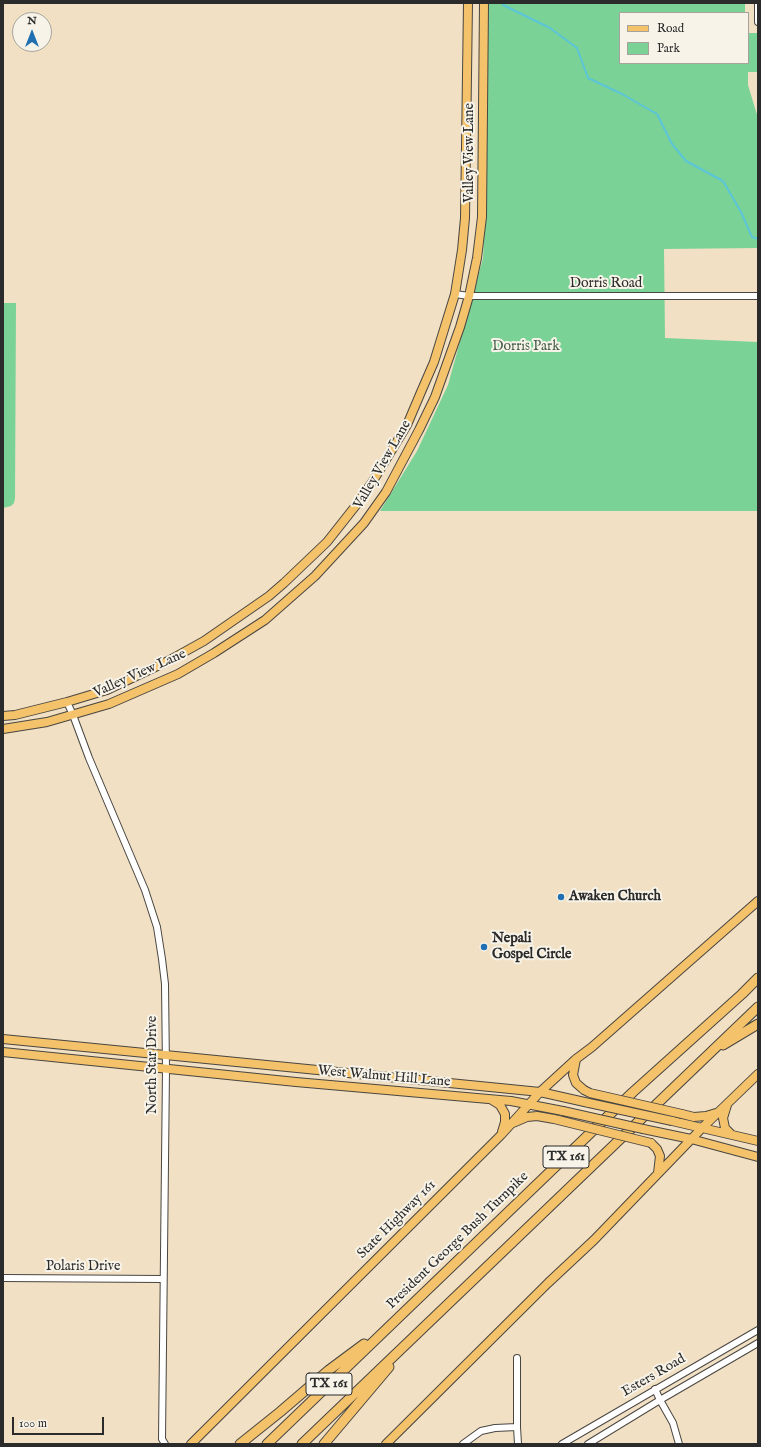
<!DOCTYPE html>
<html>
<head>
<meta charset="utf-8">
<style>
  body { margin:0 }
  #map { position:relative; width:761px; height:1447px; overflow:hidden; background:#f1e0c3; font-family:"IM FELL English",serif }
  canvas { display:block }
  .frame { position:absolute; inset:0; border:4px solid #2b2b2b; pointer-events:none }
  .legend { position:absolute; left:619px; top:12px; width:130px; height:52px; box-sizing:border-box; background:#f7f3e8; border:1px solid #a5a39c; margin:0; padding:5px 7px; list-style:none; font-size:12px; color:#2b2b2b }
  .legend li { display:flex; align-items:center; gap:8px; height:20px }
  .legend b { width:20px; border:1px solid #a5a39c }
  .north { position:absolute; left:12px; top:12px; width:40px; height:40px; box-sizing:border-box; background:#f7f3e8; border:1px solid #a5a39c; border-radius:50%; rotate:0deg; font-size:11px; font-weight:700; line-height:16px; text-align:center; color:#2b2b2b }
  .north::after { content:''; display:block; margin:auto; width:14px; height:18px; background:#1f6fb2; clip-path:polygon(50% 0,100% 100%,50% 72%,0 100%) }
  .scale { position:absolute; left:12px; top:1417px; width:92px; height:18px; box-sizing:border-box; border:2px solid #2b2b2b; border-top:0; padding-left:5px; font-size:12px; line-height:14px; white-space:nowrap; color:#2b2b2b; -webkit-text-stroke:3px #f7f3e8; paint-order:stroke }
</style>
</head>
<body>
<div id="map">
<canvas width="761" height="1447"></canvas>
<div class="frame"></div>
<ul class="legend">
<li><b style="height:5px;background:#f3c26a"></b>Road</li>
<li><b style="height:11px;background:#7ad297"></b>Park</li>
</ul>
<div class="north">N</div>
<div class="scale">100 m</div>
</div>
<script>
const c = document.querySelector('canvas').getContext('2d');
c.lineJoin = 'round';
function paint(path, color) { c.fillStyle = color; c.fill(path, 'evenodd'); }
const poly = rows => new Path2D(rows.map(r => 'M' + r).join(''));
function strokePath(path, color, width, dash) { c.strokeStyle = color; c.lineWidth = width; c.lineCap = dash ? 'butt' : 'round'; c.setLineDash(dash || []); c.stroke(path); }
function write(font, color, halo, rows, align = 'center') {
  c.font = font + ' "IM FELL English",serif'; c.lineWidth = 4; c.setLineDash([]); c.textBaseline = 'middle'; c.strokeStyle = halo; c.fillStyle = color; for (const [text, x, y, turn = 0] of rows) {
    c.save(); c.translate(x, y); c.rotate((+turn || 0) * Math.PI / 180); c.textAlign = isNaN(turn) ? turn : align; if (halo) c.strokeText(text, 0, 0); c.fillText(text, 0, 0); c.restore();
  }
}
paint(poly([
  [487,3,745,3,745,13,620,13,620,63,748,63,748,33,758,33,758,72,748,72,748,85,758,118,758,248,664,249,665,338,758,342,758,511,380,511,417,451,448,385,483,258,486,204,487,146],
  [3,303,16,303,15,498,14,503,11,506,3,508]
]), '#7ad297');
strokePath(poly([
  [503,5,550,28,577,48,588,78,622,94,657,114,672,144,686,161,723,181,741,212,752,237,758,239]
]), '#5cc5d7', 2);
const minor = poly([
  [758,3,758,22],
  [455,294,469,296,758,296],
  [67,702,73,715,89,758,145,890,157,927,162,959,165,984,166,1069,162,1439,165,1444],
  [3,1278,163,1279],
  [517,1358,517,1427,518,1444],
  [655,1389,660,1400,673,1423,679,1444],
  [463,1444,481,1431,495,1428,517,1427],
  [562,1444,758,1330],
  [588,1444,660,1400,758,1343]
]);
const major = poly([
  [3,716,15,715,67,702,107,690,168,661,204,641,269,596,284,583,327,542,357,504,373,481,407,425,421,392,434,362,455,294,462,250,465,218,468,3],
  [3,729,47,722,109,704,178,674,214,653,265,620,315,576,364,523,386,492,419,430,435,397,460,327,469,296,477,258,482,217,484,3],
  [3,1039,500,1088,540,1092,589,1103],
  [3,1052,296,1082,511,1101,563,1111],
  [576,1059,573,1075,576,1083,584,1090],
  [492,1100,500,1105,505,1114,505,1122,502,1132],
  [727,1105,723,1118,725,1128,732,1135],
  [682,1114,694,1117,706,1116,716,1113],
  [672,1121,758,1141],
  [513,1123,527,1117,537,1116,554,1119],
  [643,1129,691,1139,758,1157],
  [651,1143,657,1149,660,1156,658,1173],
  [191,1444,501,1135,540,1092,576,1059,592,1047,758,901],
  [386,1444,548,1283,594,1240,703,1127,758,1074]
]);
const highway = poly([
  [723,1045,758,1024],
  [240,1444,280,1412,329,1370,364,1344],
  [267,1444,633,1092,742,994,758,978],
  [302,1444,758,1007],
  [324,1444,389,1367]
]);
strokePath(minor, '#494642', 8);
strokePath(major, '#494642', 10);
strokePath(highway, '#494642', 11);
strokePath(minor, '#fff', 6);
strokePath(major, '#f3c26a', 8);
strokePath(highway, '#f3c26a', 9);
const majorBridge = poly([
  [584,1090,590,1093,682,1114],
  [589,1103,672,1121],
  [563,1111,643,1129],
  [554,1119,651,1143]
]);
strokePath(majorBridge, '#494642', 10, []);
strokePath(majorBridge, '#f3c26a', 8);
for (const [x, y, r, color] of [
  [561,897,4,"#1f6fb2"],
  [484,947,4,"#1f6fb2"]
]) { const dot = new Path2D(); dot.arc(x, y, r, 0, 2 * Math.PI); c.fillStyle = color; c.fill(dot); strokePath(dot, '#f7f3e8', 1.5); }
for (const [x, y, w] of [
  [566,1157,46],
  [329,1384,46]
]) { const box = new Path2D(); box.roundRect(x - w / 2, y - 11, w, 22, 3); c.fillStyle = '#f7f3e8'; c.fill(box); strokePath(box, '#2b2b2b', 1); }
write('bold 13px', '#2b2b2b', null, [
  ["TX 161",566,1157],
  ["TX 161",329,1384]
]);
write('14px', '#2b2b2b', '#f7f3e8', [
  ["Valley View Lane",470,153,-90],
  ["Dorris Road",606,284],
  ["Valley View Lane",383,465,-60],
  ["Valley View Lane",140,674,-24],
  ["North Star Drive",153,1065,-90],
  ["West Walnut Hill Lane",384,1077,5],
  ["State Highway 161",397,1220,-45],
  ["President George Bush Turnpike",458,1241,-44],
  ["Polaris Drive",83,1267],
  ["Esters Road",654,1376,-30]
]);
write('14px', '#435d4b', '#f7f3e8', [
  ["Dorris Park",526,347]
]);
write('bold 14px', '#2b2b2b', '#f7f3e8', [
  ["Awaken Church",569,897],
  ["Nepali",492,939],
  ["Gospel Circle",492,955]
], 'left');
</script>
</body>
</html>
